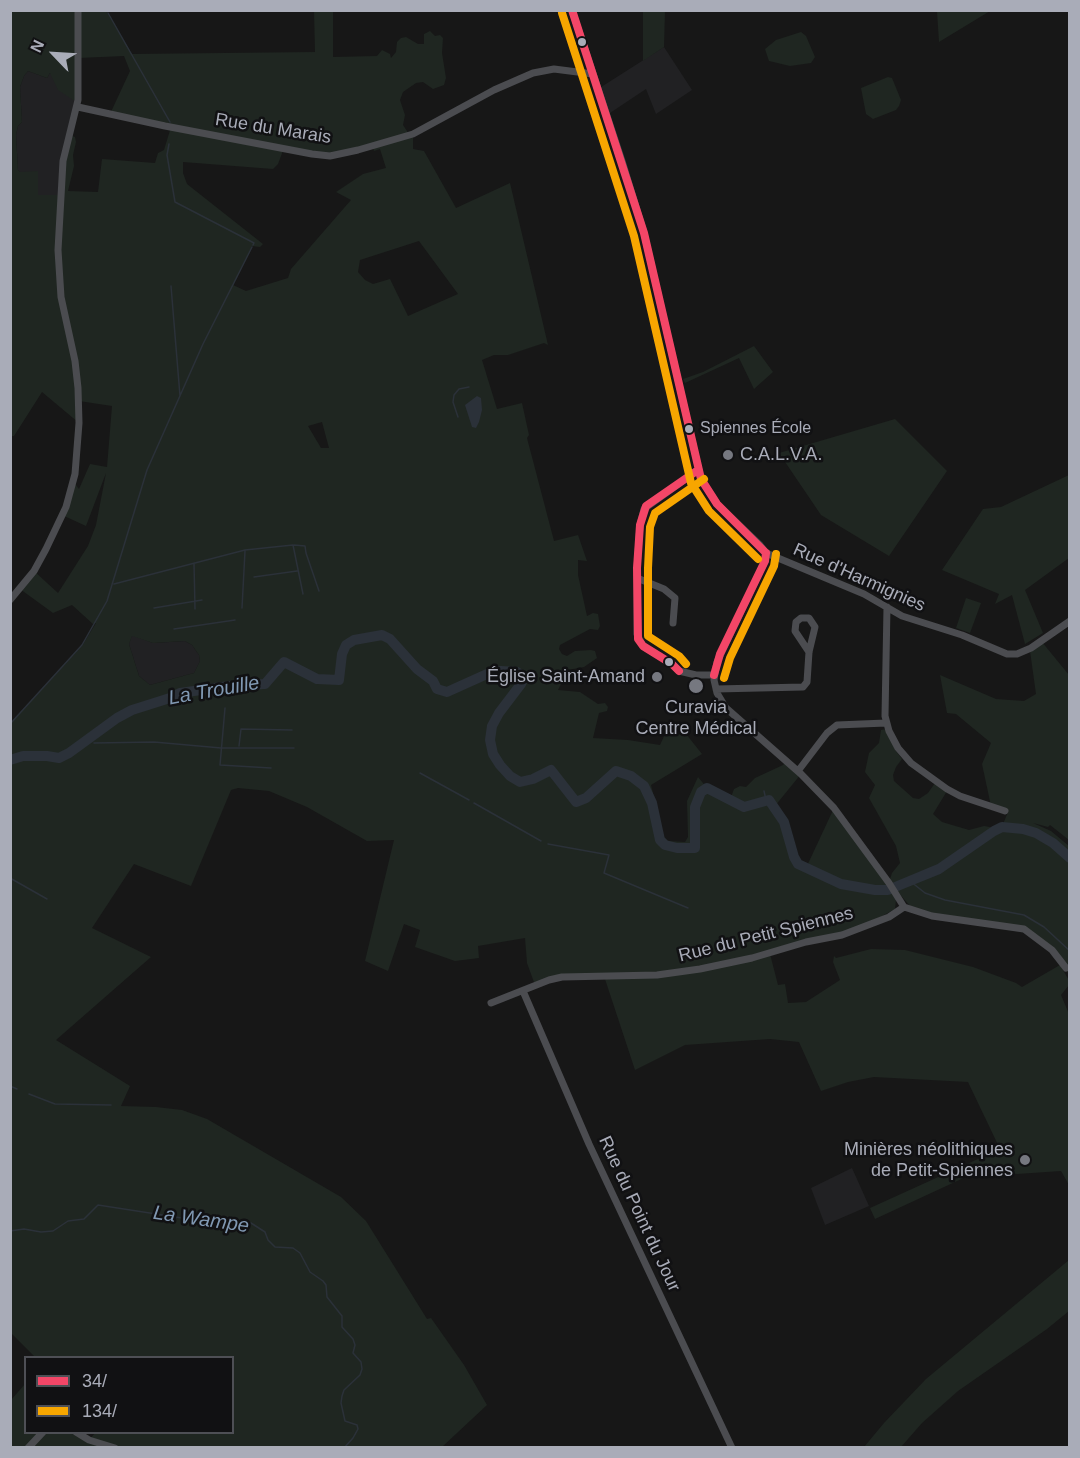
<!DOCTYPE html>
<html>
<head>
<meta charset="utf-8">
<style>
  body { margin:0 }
  #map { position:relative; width:1080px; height:1458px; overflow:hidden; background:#171717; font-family:Helvetica,sans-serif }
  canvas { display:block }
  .frame { position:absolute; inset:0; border:12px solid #a9acb8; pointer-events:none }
  .legend { position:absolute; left:24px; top:1356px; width:210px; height:78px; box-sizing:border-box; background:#111113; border:2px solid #4e4f55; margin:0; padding:8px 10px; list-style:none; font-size:18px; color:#a9acb8 }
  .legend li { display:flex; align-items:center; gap:12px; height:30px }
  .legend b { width:30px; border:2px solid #4e4f55 }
  .north { position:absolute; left:24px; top:24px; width:60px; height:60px; -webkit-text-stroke:4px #111113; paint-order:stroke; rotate:295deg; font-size:16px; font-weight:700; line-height:24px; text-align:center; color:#a9acb8 }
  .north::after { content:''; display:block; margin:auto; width:21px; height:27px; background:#a9acb8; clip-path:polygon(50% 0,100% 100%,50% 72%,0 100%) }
</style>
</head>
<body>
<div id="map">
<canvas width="1080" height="1458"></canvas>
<div class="frame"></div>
<ul class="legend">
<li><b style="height:8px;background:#f34667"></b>34/</li>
<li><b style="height:8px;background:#f7a600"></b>134/</li>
</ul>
<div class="north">N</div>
</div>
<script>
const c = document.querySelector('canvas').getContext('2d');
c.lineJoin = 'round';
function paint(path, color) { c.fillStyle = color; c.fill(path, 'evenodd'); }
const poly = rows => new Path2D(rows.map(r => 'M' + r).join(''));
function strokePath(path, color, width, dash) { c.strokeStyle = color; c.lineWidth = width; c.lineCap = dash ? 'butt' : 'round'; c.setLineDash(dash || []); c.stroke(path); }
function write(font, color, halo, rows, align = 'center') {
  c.font = font + ' Helvetica,sans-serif'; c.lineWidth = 5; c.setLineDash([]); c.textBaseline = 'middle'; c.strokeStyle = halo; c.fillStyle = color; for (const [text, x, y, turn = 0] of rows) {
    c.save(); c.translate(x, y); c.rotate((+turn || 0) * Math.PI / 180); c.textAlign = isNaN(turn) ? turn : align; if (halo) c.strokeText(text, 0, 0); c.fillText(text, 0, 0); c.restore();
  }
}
paint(poly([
  [664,47,692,90,656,114,646,89,607,115,598,89],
  [28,71,47,78,50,73,78,100,60,195,37,195,18,170,16,135,18,126,22,122,20,87,24,76],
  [132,635,153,643,185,641,192,645,199,655,200,661,194,673,150,685,139,676,129,644],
  [852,1168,869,1206,825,1225,811,1188]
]), '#212123');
paint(poly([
  [11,11,106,11,132,54,315,52,314,11,333,11,333,57,377,56,382,50,390,54,391,58,396,52,397,42,401,38,406,37,418,44,424,44,424,34,430,31,435,36,440,35,443,38,442,53,446,78,444,85,433,89,423,82,416,83,403,92,400,100,405,115,403,125,409,134,413,134,413,149,424,151,456,208,510,183,548,345,544,343,508,355,494,355,482,360,497,409,522,403,529,435,527,438,554,541,578,535,587,561,578,560,578,575,587,616,593,613,598,614,600,626,598,630,590,629,560,645,559,649,562,654,567,656,575,651,591,650,595,651,597,658,584,667,568,670,558,690,580,692,598,704,605,703,608,707,607,711,599,713,593,738,628,740,660,745,671,721,686,734,702,754,651,785,664,837,668,841,685,842,688,837,687,801,698,777,707,788,719,792,730,800,734,789,740,786,746,787,755,778,783,765,787,761,801,774,775,806,784,822,794,857,806,868,834,808,889,882,892,873,900,863,896,846,869,798,875,785,865,772,869,753,879,743,881,730,886,729,896,751,902,759,896,767,893,775,894,781,913,798,919,799,928,793,935,783,947,791,933,814,942,822,969,830,984,826,1001,829,1008,812,991,806,982,764,991,743,956,714,947,713,940,675,996,699,1024,701,1036,694,1030,651,1042,642,1069,675,1069,840,1050,825,1048,827,1033,823,1051,831,1069,846,1069,975,1063,964,1031,934,932,916,910,906,897,891,895,909,858,929,770,954,778,985,785,984,788,1003,806,1002,840,980,833,962,834,956,836,958,871,949,905,950,973,967,1016,983,1022,987,1060,965,1070,982,1069,985,1061,995,1069,1014,1069,1185,1061,1171,1017,1174,983,1169,875,1219,870,1208,1000,1149,968,1082,874,1077,848,1082,821,1091,799,1042,770,1039,685,1045,635,1070,604,976,590,975,535,985,527,963,525,938,478,946,479,958,455,961,415,947,420,930,404,924,388,971,365,961,394,840,367,841,307,807,269,791,238,788,231,790,191,886,134,864,92,928,151,957,56,1040,130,1086,121,1106,156,1107,182,1110,207,1119,341,1197,366,1221,427,1319,431,1318,464,1365,487,1405,442,1447,11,1447,11,1400,25,1384,26,1432,76,1433,89,1440,95,1433,232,1432,232,1358,35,1357,11,1333,10,724,82,646,96,623,93,624,72,605,53,613,20,589,34,571,58,593,88,546,96,525,106,473,86,526,62,515,73,481,79,489,90,464,107,467,112,406,79,401,79,423,42,392,14,436,11,436],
  [124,56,130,71,110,114,171,127,164,150,158,153,155,163,102,159,98,192,68,191,74,166,73,155,76,142,75,137,72,136,63,167,60,195,38,195,38,171,20,172,18,170,16,135,18,126,22,122,20,87,24,76,28,71,47,78,50,73,58,90,73,100,78,100,79,58],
  [372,146,374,151,380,149,386,168,363,174,336,192,351,200,291,269,288,278,246,291,233,285,252,246,260,247,263,244,187,184,183,173,183,162,273,169,278,164,284,148,330,156],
  [419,241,458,294,408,316,390,279,373,284,365,280,358,272,360,260],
  [322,422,329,448,321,448,308,426],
  [132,636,153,643,185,641,192,645,199,655,200,661,194,673,150,685,139,676,129,644],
  [643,11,665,11,664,47,643,61],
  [937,11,937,10,990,11,939,42],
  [801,32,806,36,815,57,811,63,790,66,769,61,765,49,776,40],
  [888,77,892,78,901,100,899,106,896,110,873,119,866,114,861,88],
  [754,346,773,372,754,389,739,358,685,383,683,379,703,372],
  [895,419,947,471,889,556,821,515,779,453],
  [1069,475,1069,558,1025,590,1043,633,1025,644,1012,595,995,604,999,594,942,570,983,509,1001,507],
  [966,598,981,603,970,633,956,628],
  [1069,1260,1069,1311,1047,1329,958,1391,922,1423,901,1447,864,1447,884,1423,926,1379]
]), '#1f2621');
paint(poly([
  [477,396,481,398,482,410,479,422,476,428,472,427,465,405]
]), '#2b3139');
strokePath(poly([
  [108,13,170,122],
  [169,144,167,155,175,202,254,243,253,245],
  [171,286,180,396],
  [458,417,453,402,454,395,459,389,469,387],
  [294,545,305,546,306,553,319,591],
  [194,563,195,609],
  [254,577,297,571],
  [114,584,245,550,293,545,303,594],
  [154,608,202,600],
  [242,608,245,551],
  [174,629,235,620],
  [225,708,220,765,271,768],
  [10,724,82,645,107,601,147,470,203,344,252,247],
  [94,743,154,742,221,748,294,748],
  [239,746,241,729,292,730],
  [420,773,469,800],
  [764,791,766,800],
  [474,803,541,841],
  [548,844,609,855,604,873,688,908],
  [10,878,47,899],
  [910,881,925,893,945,900,1024,915,1044,927,1070,951],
  [10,1086,17,1089],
  [29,1094,55,1104,111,1105],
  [10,1231,24,1229,41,1232,53,1231,68,1221,84,1219,98,1205,195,1220,251,1223,265,1232,268,1240,275,1247,293,1248,300,1253,310,1272,323,1281,326,1285,327,1297,342,1316,342,1327,353,1339,355,1345,353,1353,361,1362,362,1369,360,1375,344,1390,342,1396,341,1403,345,1421,357,1425,358,1429,353,1438,344,1448]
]), '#2b3139', 1.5);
strokePath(poly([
  [10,760,23,756,47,756,59,758,69,753,117,718,132,710,170,698,180,693,229,686,265,684,284,662,317,679,339,680,342,654,346,645,354,640,382,635,390,639,417,669,433,681,437,689,447,692,487,674,501,671,517,672,524,677,521,684,499,713,492,726,490,740,493,754,500,765,510,776,520,782,533,779,551,770,576,802,586,798,616,771,631,776,644,786,652,803,660,840,665,845,677,848,695,848,695,807,701,792,707,788,744,807,769,800,784,822,794,857,798,864,841,884,875,890,888,890,900,885,939,869,994,831,1002,827,1023,829,1036,833,1053,843,1070,858]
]), '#2b3139', 10);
strokePath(poly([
  [572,10,622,161,644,233,701,479,717,504,760,545,766,553],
  [78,107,165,126,312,154,330,156,358,150,413,134,494,90,533,73,554,69,593,74],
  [698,470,644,509,640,525,637,568,637,634,643,646,672,664,679,671,696,675,714,675],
  [766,553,765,561,717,662,714,680,717,693,726,708,801,774,834,808,889,883,904,907],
  [766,553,864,594,902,616,962,635,1007,654,1017,654,1031,648,1070,621],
  [637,578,664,589,675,598,673,623],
  [10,600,34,571,46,549,66,507,75,474,79,423,78,388,75,361,61,297,58,250,63,161,78,100,78,10],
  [887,607,885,716,889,731,898,748,911,763,947,789,960,796,1005,811],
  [716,689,803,687,807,682,809,652,815,627,809,618,801,618,796,622,795,631,809,652],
  [798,771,827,733,837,725,886,723],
  [904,907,932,916,1024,929,1052,950,1066,968],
  [523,991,589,1144,732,1448],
  [491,1003,549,980,562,977,657,975,700,969,752,958,806,942,842,935,889,917,904,907],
  [76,1432,89,1440,115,1448],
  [28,1448,43,1432]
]), '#4b4c50', 7);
strokePath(poly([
  [572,10,644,233,701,479,717,504,766,553],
  [679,671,672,664,643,646,638,639,637,568,640,525,646,506,698,470],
  [714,675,720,654,765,561,766,553]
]), '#f34667', 8);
strokePath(poly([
  [562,13,634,236,691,483,709,511,758,559],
  [686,664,679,656,648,636,648,568,650,527,655,513,704,479],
  [724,678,730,658,774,566,776,554]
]), '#f7a600', 8);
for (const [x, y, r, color] of [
  [582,42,5,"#a9acb8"],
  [689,429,5,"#a9acb8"],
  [728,455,6,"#767880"],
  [669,662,5,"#a9acb8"],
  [657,677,6,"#767880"],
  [696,686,8,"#767880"],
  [1025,1160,6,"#767880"]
]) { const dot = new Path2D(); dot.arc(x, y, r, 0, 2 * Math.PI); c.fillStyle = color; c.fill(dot); strokePath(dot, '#111113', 2); }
write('16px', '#a9acb8', '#111113', [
  ["Spiennes École",700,429]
], 'left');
write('18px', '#a9acb8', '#111113', [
  ["Rue du Marais",273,129,9],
  ["Rue d'Harmignies",859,578,24],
  ["Rue du Petit Spiennes",766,935,-14],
  ["Rue du Point du Jour",639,1214,65]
]);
write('18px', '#a9acb8', '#111113', [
  ["C.A.L.V.A.",740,455,"left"],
  ["Église Saint-Amand",645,677],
  ["Curavia",696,708,"center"],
  ["Centre Médical",696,729,"center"],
  ["Minières néolithiques",1013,1150],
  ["de Petit-Spiennes",1013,1171]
], 'right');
write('italic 20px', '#8098b2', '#111113', [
  ["La Trouille",214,691,-10],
  ["La Wampe",201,1220,8]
]);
</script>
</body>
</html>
